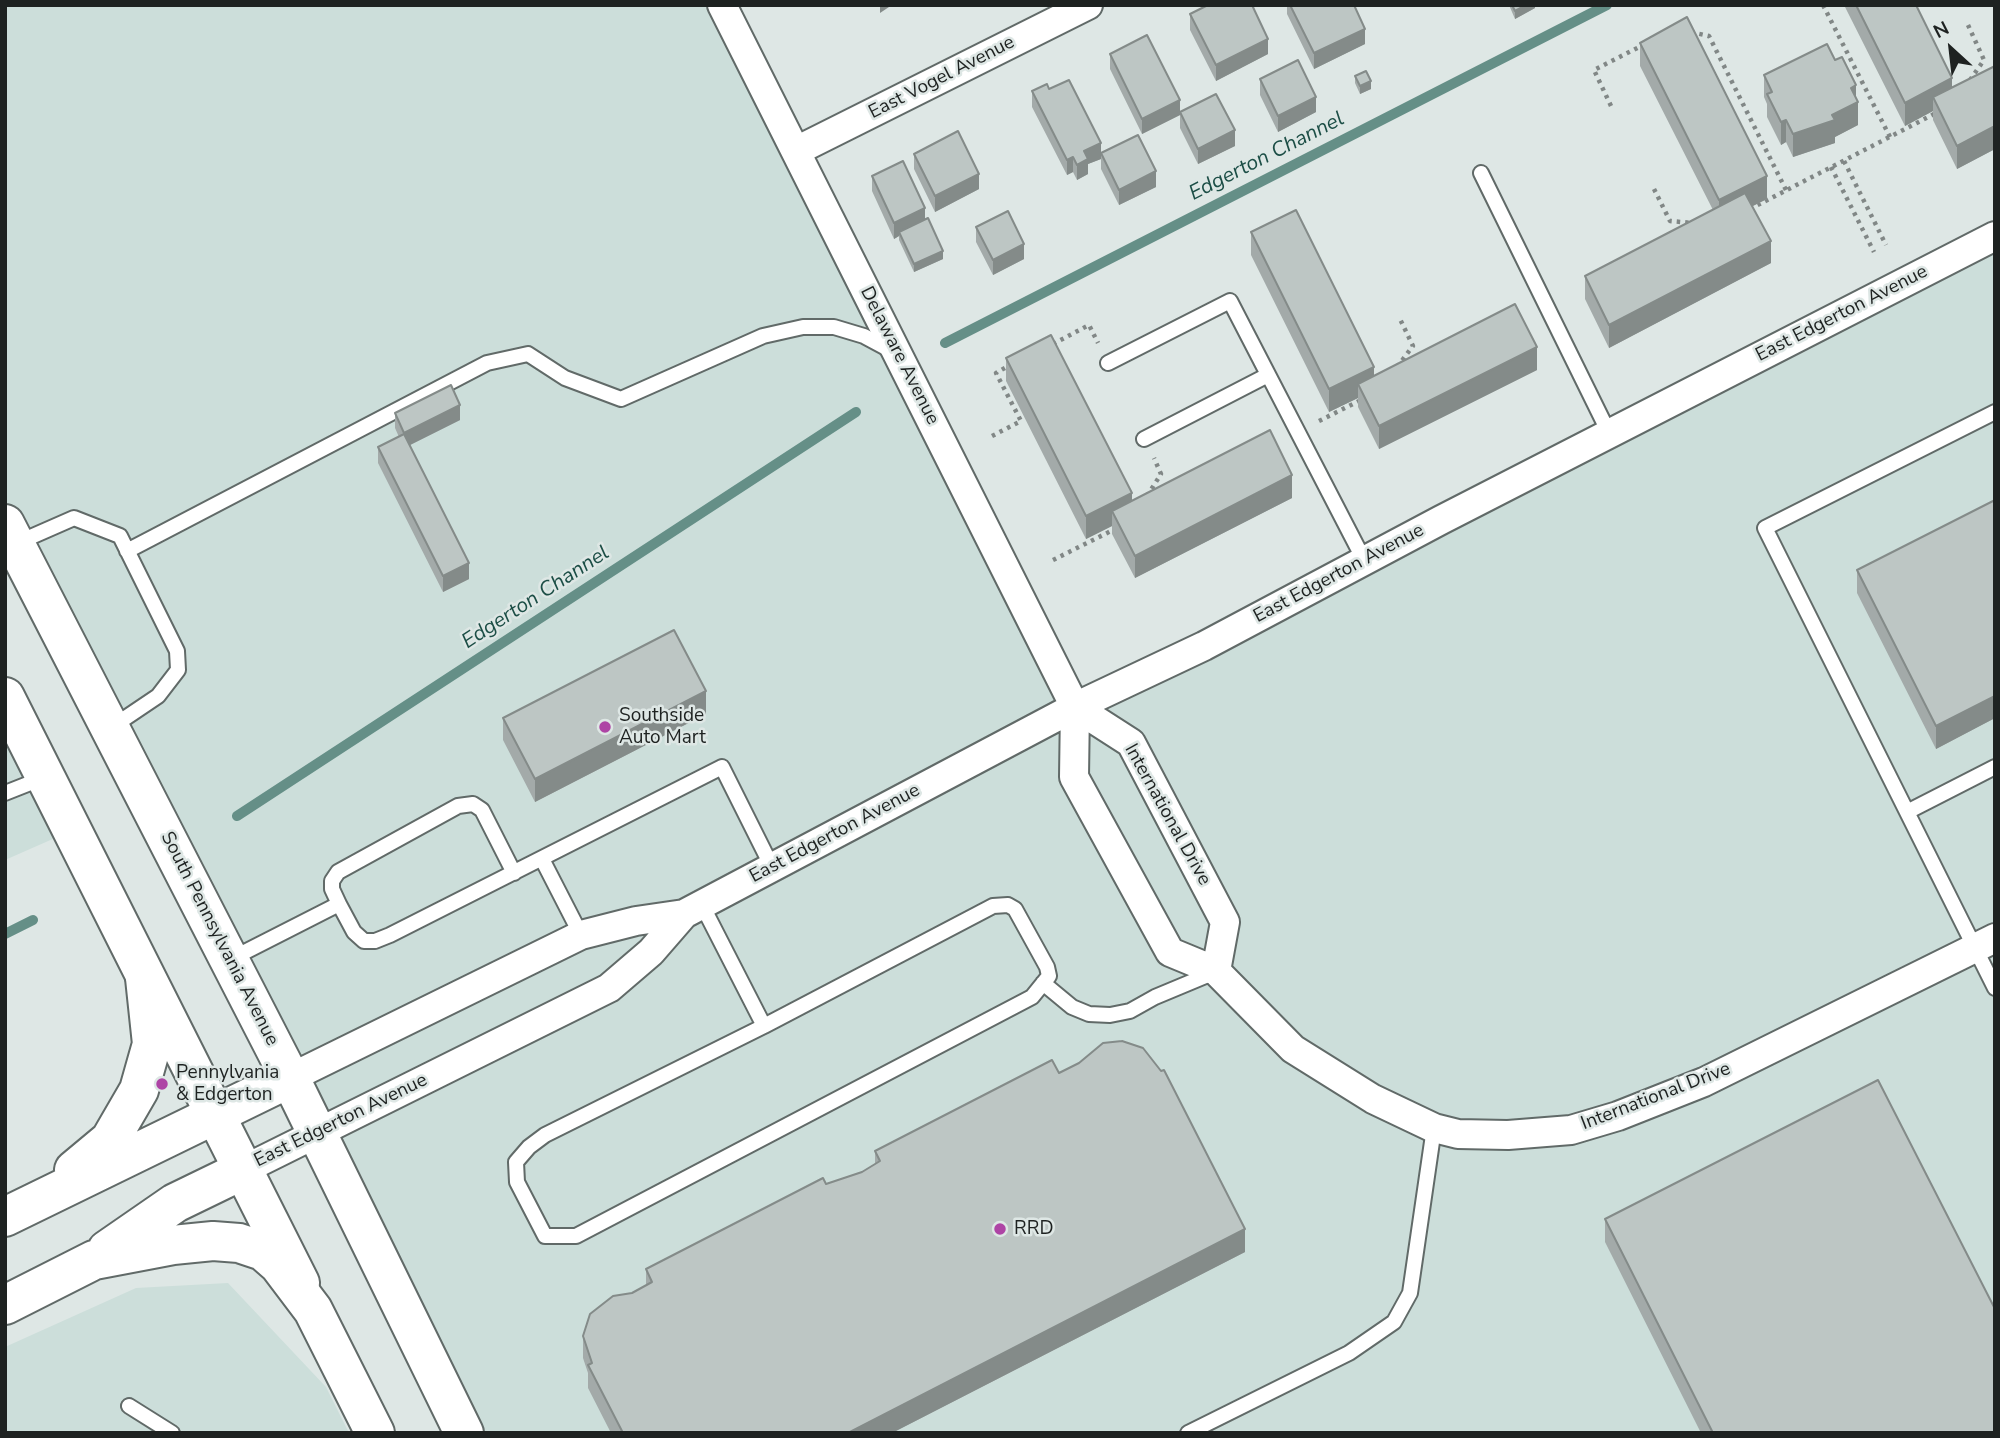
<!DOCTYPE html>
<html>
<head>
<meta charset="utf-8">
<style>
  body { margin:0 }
  #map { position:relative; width:2000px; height:1438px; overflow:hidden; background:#dee7e5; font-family:"Nunito Sans",sans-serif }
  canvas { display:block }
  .frame { position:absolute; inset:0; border:7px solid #1e2221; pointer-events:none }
  .north { position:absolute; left:1916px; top:14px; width:70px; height:70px; -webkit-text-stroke:5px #dee7e5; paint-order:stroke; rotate:333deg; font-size:19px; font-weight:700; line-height:28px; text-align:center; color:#1e2221 }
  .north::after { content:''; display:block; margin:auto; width:24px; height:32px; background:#1e2221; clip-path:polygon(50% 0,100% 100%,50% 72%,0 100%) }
</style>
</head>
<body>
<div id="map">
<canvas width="2000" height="1438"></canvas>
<div class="frame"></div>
<div class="north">N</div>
</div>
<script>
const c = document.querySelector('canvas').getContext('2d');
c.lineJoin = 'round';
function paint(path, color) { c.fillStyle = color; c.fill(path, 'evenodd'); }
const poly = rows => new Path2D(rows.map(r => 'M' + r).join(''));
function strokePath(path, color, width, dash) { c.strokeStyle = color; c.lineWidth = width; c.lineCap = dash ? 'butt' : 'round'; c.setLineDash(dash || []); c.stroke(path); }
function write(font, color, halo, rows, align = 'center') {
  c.font = font + ' "Nunito Sans",sans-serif'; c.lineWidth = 5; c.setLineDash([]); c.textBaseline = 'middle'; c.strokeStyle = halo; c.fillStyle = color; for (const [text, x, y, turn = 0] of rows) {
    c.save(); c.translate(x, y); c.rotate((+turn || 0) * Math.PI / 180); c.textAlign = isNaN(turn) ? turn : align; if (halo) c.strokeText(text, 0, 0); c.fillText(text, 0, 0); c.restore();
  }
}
paint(poly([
  [5,5,722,5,1075,707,1995,236,1995,1433,464,1433,5,524],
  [5,737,55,838,5,860],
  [228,1283,326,1387,349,1433,5,1433,5,1347,136,1288]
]), '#ccdeda');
strokePath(poly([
  [945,343,1607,5],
  [237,816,856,412],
  [5,934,33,920]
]), '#658f87', 10);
const service = poly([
  [1481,173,1609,433],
  [1108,363,1230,301,1364,560],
  [1995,412,1765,528,1995,988],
  [1144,439,1268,375],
  [17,543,74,518,120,536,177,651,178,670,158,696,112,727],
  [127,551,487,363,528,354,565,378,621,399,763,336,803,327,834,327,864,336,892,351],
  [5,793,43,778],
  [1907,812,1995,767],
  [542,859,581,935],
  [339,904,332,889,332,881,338,872,458,806,473,804,482,810,514,873],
  [702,905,764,1026,545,1135,529,1147,516,1162,517,1182,545,1236,576,1236,1032,997,1049,976,1047,967,1015,909,1008,905,993,906,764,1026],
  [231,959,339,904,354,932,364,941,375,941,390,935,722,767,772,867],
  [1043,983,1072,1007,1089,1014,1110,1015,1130,1011,1155,997,1215,972],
  [129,1406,172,1433],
  [1188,1433,1349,1353,1394,1322,1410,1293,1434,1128]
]);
const minor = poly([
  [722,5,1075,707,1074,777,1170,952,1216,971,1293,1049,1373,1099,1434,1128,1458,1134,1508,1135,1571,1130,1618,1116,1704,1082,1995,938],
  [796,151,1088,5],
  [1075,707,1131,743,1225,922,1216,971],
  [290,1078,581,935,636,921,684,914,1075,707,1204,646,1441,520,1995,236],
  [243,1170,609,988,651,952,684,914]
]);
const secondary = poly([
  [5,524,290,1078],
  [5,697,300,1283]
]);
const primary = poly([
  [74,1170,110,1140,139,1090,152,1044,145,978],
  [5,1217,290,1078,464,1433],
  [107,1250,175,1203,243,1170],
  [5,1305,94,1260,173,1245,213,1241,239,1243,263,1251,279,1265,313,1310,375,1433]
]);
strokePath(service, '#616a68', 18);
strokePath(minor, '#616a68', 32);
strokePath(secondary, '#616a68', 42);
strokePath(primary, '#616a68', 42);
strokePath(poly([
  [1823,5,1890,137],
  [1968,25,1984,60,1970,80],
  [1691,32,1709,36,1786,190],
  [1611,106,1594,70,1645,44],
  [1844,161,1886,245],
  [1831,167,1874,252],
  [1654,189,1670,221,1693,223],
  [1750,209,1938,112],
  [1053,344,1089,325,1098,343],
  [1397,367,1413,346,1399,317],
  [1319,421,1361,400],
  [992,436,1021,421,996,373,1010,365],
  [1147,496,1161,474,1154,458],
  [1053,560,1115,529]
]), '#818786', 4.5, [3.5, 5]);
strokePath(service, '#fff', 14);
strokePath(minor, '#fff', 28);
strokePath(secondary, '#fff', 38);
strokePath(primary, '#fff', 38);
paint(poly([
  [1287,5,1354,5,1365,44,1314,69,1287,14],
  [1509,5,1535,5,1535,8,1515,19],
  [1844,5,1916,5,1952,87,1995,66,1995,149,1957,169,1933,120,1933,111,1905,126],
  [1190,14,1268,54,1216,81,1190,30],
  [1640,43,1767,199,1752,206,1771,263,1609,348,1585,299,1585,276,1713,210,1640,66],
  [1110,54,1180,112,1235,146,1198,164,1180,128,1180,115,1142,134,1110,69],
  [1764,75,1856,99,1858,125,1835,137,1835,143,1793,157,1786,142,1781,145,1767,117,1767,104,1764,97],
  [1355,76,1371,89,1360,94,1355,83],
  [1260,79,1316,112,1278,132,1260,95],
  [1049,89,1101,153,1156,187,1119,205,1101,169,1101,159,1088,164,1088,174,1077,180,1073,172,1067,175,1032,107,1032,91],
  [914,154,979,189,935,212,914,169],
  [872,176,925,220,943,259,914,272,899,240,899,236,894,239,872,191],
  [976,227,1024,259,993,275,976,242],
  [1251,232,1374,376,1537,370,1379,449,1358,407,1358,398,1329,412,1251,255],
  [1006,358,1132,501,1292,498,1135,578,1112,534,1112,526,1086,539,1006,381],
  [395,413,460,420,410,445,469,579,443,592,378,463,378,447,399,437,395,428],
  [1995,500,1995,718,1936,749,1857,593,1857,570],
  [706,714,535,802,503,740,503,718],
  [1059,1073,1245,1252,892,1433,611,1433,588,1388,588,1373,583,1358,583,1336,632,1293,646,1286,646,1269,826,1184,862,1172,875,1164,875,1151],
  [1605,1219,1995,1433,1701,1433,1605,1242]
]), '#a3aaa9');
paint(poly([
  [880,5,892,5,880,13],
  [1526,5,1535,5,1535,8,1515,19,1515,11],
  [1365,29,1365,44,1314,69,1314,53],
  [1268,39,1268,54,1216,81,1216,65],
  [1952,78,1952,101,1933,97,1933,111,1905,126,1905,103],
  [1371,81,1371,89,1360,94,1360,86],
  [1856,85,1856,103,1858,102,1858,125,1835,137,1835,143,1793,157,1793,134,1851,88],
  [1316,97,1316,112,1278,132,1278,116],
  [1180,100,1180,115,1142,134,1142,119],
  [1786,120,1786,142,1781,145,1781,122],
  [1995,126,1995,149,1957,169,1957,146],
  [1235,130,1235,146,1198,164,1198,149],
  [1101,143,1101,159,1088,164,1088,174,1077,180,1077,165,1084,151],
  [1073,157,1073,172,1067,175,1067,160],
  [1156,171,1156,187,1119,205,1119,190],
  [979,174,979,189,935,212,935,196],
  [1767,176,1767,199,1719,223,1719,200],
  [925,208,925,224,899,232,899,236,894,239,894,223],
  [1771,241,1771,263,1609,348,1609,325],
  [1024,244,1024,259,993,275,993,260],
  [943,251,943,259,914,272,914,264],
  [1537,347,1537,370,1379,449,1379,426],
  [1374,367,1374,389,1358,384,1358,398,1329,412,1329,389],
  [460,405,460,420,404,448,404,433],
  [1292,475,1292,498,1135,578,1135,556],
  [1132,493,1132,516,1112,511,1112,526,1086,539,1086,516],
  [469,563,469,579,443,592,443,576],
  [706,691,706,714,535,802,535,779],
  [1995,696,1995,718,1936,749,1936,726],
  [1245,1229,1245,1252,892,1433,848,1433]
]), '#848b89');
const building = poly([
  [1208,5,1252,5,1268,39,1216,65,1190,14,1208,5],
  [1290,5,1354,5,1365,29,1314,53,1290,5],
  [1512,5,1526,5,1515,11,1512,5],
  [1856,5,1916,5,1952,78,1905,103,1856,5],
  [1687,17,1767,176,1719,200,1640,43,1687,17],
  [1147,35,1180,100,1142,119,1110,54,1147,35],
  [1827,44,1835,60,1842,57,1856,85,1851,88,1858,102,1832,115,1835,120,1793,134,1786,120,1781,122,1767,94,1772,92,1764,75,1827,44],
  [1298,60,1316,97,1278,116,1260,79,1298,60],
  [1995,66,1995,126,1957,146,1933,97,1995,66],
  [1366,71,1371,81,1360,86,1355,76,1366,71],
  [1069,80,1101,143,1084,151,1088,159,1077,165,1073,157,1067,160,1032,91,1047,84,1049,89,1069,80],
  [1216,94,1235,130,1198,149,1180,112,1216,94],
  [958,131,979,174,935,196,914,154,958,131],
  [1138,135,1156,171,1119,190,1101,153,1138,135],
  [903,161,925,208,894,223,872,176,903,161],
  [1745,193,1771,241,1609,325,1585,276,1745,193],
  [1296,210,1374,367,1329,389,1251,232,1296,210],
  [1008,211,1024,244,993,260,976,227,1008,211],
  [928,218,943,251,914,264,899,232,928,218],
  [1515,304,1537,347,1379,426,1358,384,1515,304],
  [1051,335,1132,493,1086,516,1006,358,1051,335],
  [451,385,460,405,404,433,395,413,451,385],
  [1270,430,1292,475,1135,556,1112,511,1270,430],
  [404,434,469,563,443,576,378,447,404,434],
  [1995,500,1995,696,1936,726,1857,570,1995,500],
  [674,630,706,691,535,779,503,718,674,630],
  [1122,1041,1143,1048,1161,1071,1164,1070,1245,1229,848,1433,623,1433,588,1365,592,1363,583,1336,590,1314,613,1296,632,1293,652,1282,646,1269,823,1178,826,1184,862,1172,880,1161,875,1151,1052,1060,1059,1073,1079,1063,1103,1043,1122,1041],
  [1878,1080,1995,1309,1995,1433,1713,1433,1605,1219,1878,1080]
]);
paint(building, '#bdc6c4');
strokePath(building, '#848b89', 2);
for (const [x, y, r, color] of [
  [605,727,7,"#ae44a5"],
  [162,1084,7,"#ae44a5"],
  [1000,1229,7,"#ae44a5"]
]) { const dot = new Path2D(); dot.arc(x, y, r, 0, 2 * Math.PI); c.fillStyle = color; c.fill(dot); strokePath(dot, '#dee7e5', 2.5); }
write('19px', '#1e2221', '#dee7e5', [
  ["East Vogel Avenue",942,78,-27],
  ["East Edgerton Avenue",1842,314,-27],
  ["Delaware Avenue",899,356,63],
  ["East Edgerton Avenue",1339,574,-28],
  ["International Drive",1167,815,61],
  ["East Edgerton Avenue",835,834,-28],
  ["South Pennsylvania Avenue",219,939,63],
  ["International Drive",1656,1097,-21],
  ["East Edgerton Avenue",341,1121,-26]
]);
write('19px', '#1e2221', '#dee7e5', [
  ["Southside",619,716],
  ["Auto Mart",619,738],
  ["Pennylvania",176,1073],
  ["& Edgerton",176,1095],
  ["RRD",1014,1229]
], 'left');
write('italic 21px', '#1c4e46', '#dee7e5', [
  ["Edgerton Channel",1267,157,-27],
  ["Edgerton Channel",536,598,-33]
]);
</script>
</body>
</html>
